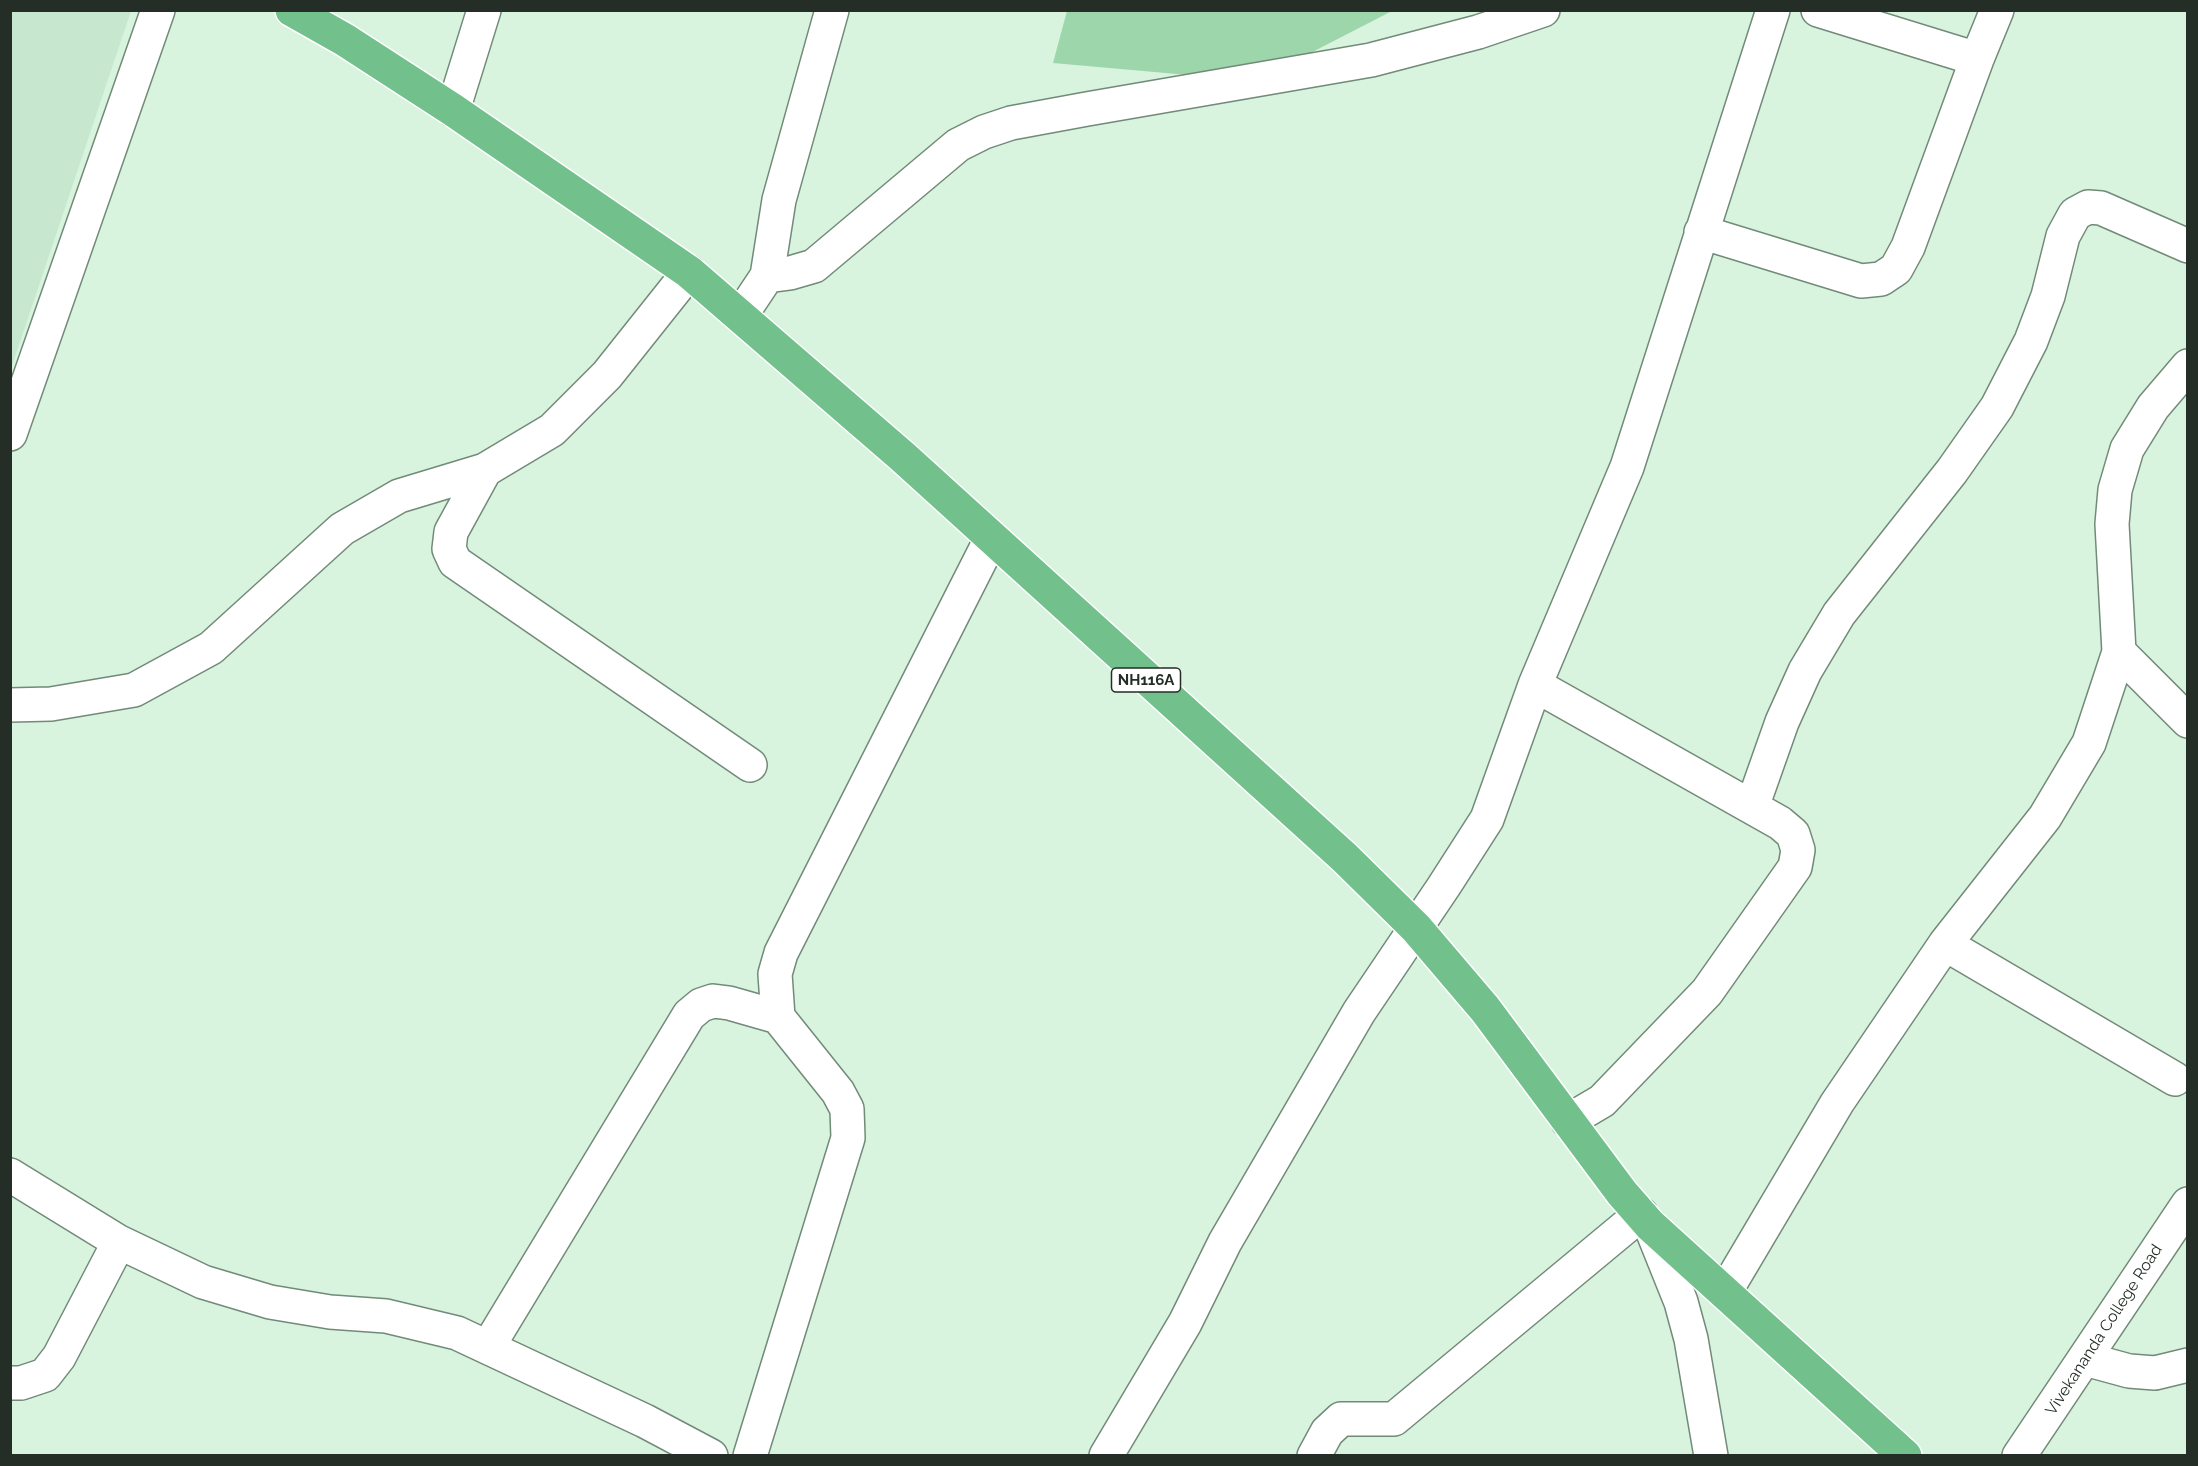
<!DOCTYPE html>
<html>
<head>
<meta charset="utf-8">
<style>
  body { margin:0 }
  #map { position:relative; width:2198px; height:1466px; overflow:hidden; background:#d8f3de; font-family:Raleway,sans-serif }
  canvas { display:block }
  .frame { position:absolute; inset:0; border:12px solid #242e26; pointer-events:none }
</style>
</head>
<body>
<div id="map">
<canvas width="2198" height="1466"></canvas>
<div class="frame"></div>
</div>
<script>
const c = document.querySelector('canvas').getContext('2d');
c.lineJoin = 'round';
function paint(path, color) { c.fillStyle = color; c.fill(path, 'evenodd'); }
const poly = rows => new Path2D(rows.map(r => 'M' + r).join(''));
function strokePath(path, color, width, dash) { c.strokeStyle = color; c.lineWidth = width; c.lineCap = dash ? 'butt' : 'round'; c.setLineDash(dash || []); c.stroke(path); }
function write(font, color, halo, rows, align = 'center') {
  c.font = font + ' Raleway,sans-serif'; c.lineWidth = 5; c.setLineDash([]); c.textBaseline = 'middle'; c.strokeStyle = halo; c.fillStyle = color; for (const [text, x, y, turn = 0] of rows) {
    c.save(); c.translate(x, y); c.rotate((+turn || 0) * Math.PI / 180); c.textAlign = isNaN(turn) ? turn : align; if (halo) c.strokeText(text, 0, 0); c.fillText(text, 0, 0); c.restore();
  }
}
paint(poly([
  [11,10,131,11,11,369,10,11]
]), '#c7e8cf');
paint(poly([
  [1067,11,1392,11,1256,81,1053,63]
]), '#9dd6ab');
const minor = poly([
  [1818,10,1977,59],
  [453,110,484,10],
  [1701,232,1861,281,1881,279,1896,269,1908,247,1977,59,1997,10],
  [767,276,790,273,814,266,958,145,984,132,1011,123,1087,109,1371,60,1478,32,1543,10],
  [741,315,767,276,779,200,832,10],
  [10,434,158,10],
  [485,470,451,532,449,549,455,562,750,765],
  [2119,652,2188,721],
  [1535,685,1780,823,1793,834,1798,850,1795,867,1707,992,1602,1101,1568,1121],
  [10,705,51,704,134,690,211,648,342,529,399,496,485,470,552,430,607,375,689,272],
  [1752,807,1782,722,1805,671,1839,614,1952,471,1997,407,2031,341,2048,296,2063,236,2075,214,2088,207,2101,208,2188,246],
  [1945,944,2175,1079],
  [10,1175,119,1242,203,1282,270,1302,330,1312,386,1316,457,1333,645,1421,711,1456],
  [1650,1225,1681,1302,1691,1339,1711,1456],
  [1725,1292,1837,1103,1945,944,2045,817,2089,743,2119,652,2112,524,2115,490,2127,449,2153,407,2188,366],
  [488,1347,689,1015,701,1005,713,1001,729,1003,778,1017],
  [2085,1359,2129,1371,2155,1373,2188,1365],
  [10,1383,21,1383,45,1375,59,1357,119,1242],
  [750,1456,848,1138,847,1109,838,1092,778,1017,775,974,781,953,991,539],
  [1106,1456,1185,1323,1225,1242,1359,1012,1444,886,1487,819,1535,685,1627,467,1773,10],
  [1314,1456,1327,1432,1341,1419,1394,1419,1641,1214]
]);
const tertiary = poly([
  [2019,1456,2188,1204]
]);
const trunk = poly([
  [292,10,345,40,453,110,689,272,903,457,1345,858,1416,928,1485,1009,1622,1193,1650,1225,1905,1456]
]);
strokePath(minor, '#728a78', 36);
strokePath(tertiary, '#728a78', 36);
strokePath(trunk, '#fff', 36);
strokePath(minor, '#fff', 33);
strokePath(tertiary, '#fff', 33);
strokePath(trunk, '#72c08c', 33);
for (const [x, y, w] of [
  [1146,680,69]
]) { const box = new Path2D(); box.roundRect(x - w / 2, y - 12, w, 24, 4.5); c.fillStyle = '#fff'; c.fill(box); strokePath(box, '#242e26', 1.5); }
write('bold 15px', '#242e26', null, [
  ["NH116A",1146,680]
]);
write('16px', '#242e26', '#fff', [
  ["Vivekananda College Road",2104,1330,-57]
]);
</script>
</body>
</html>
